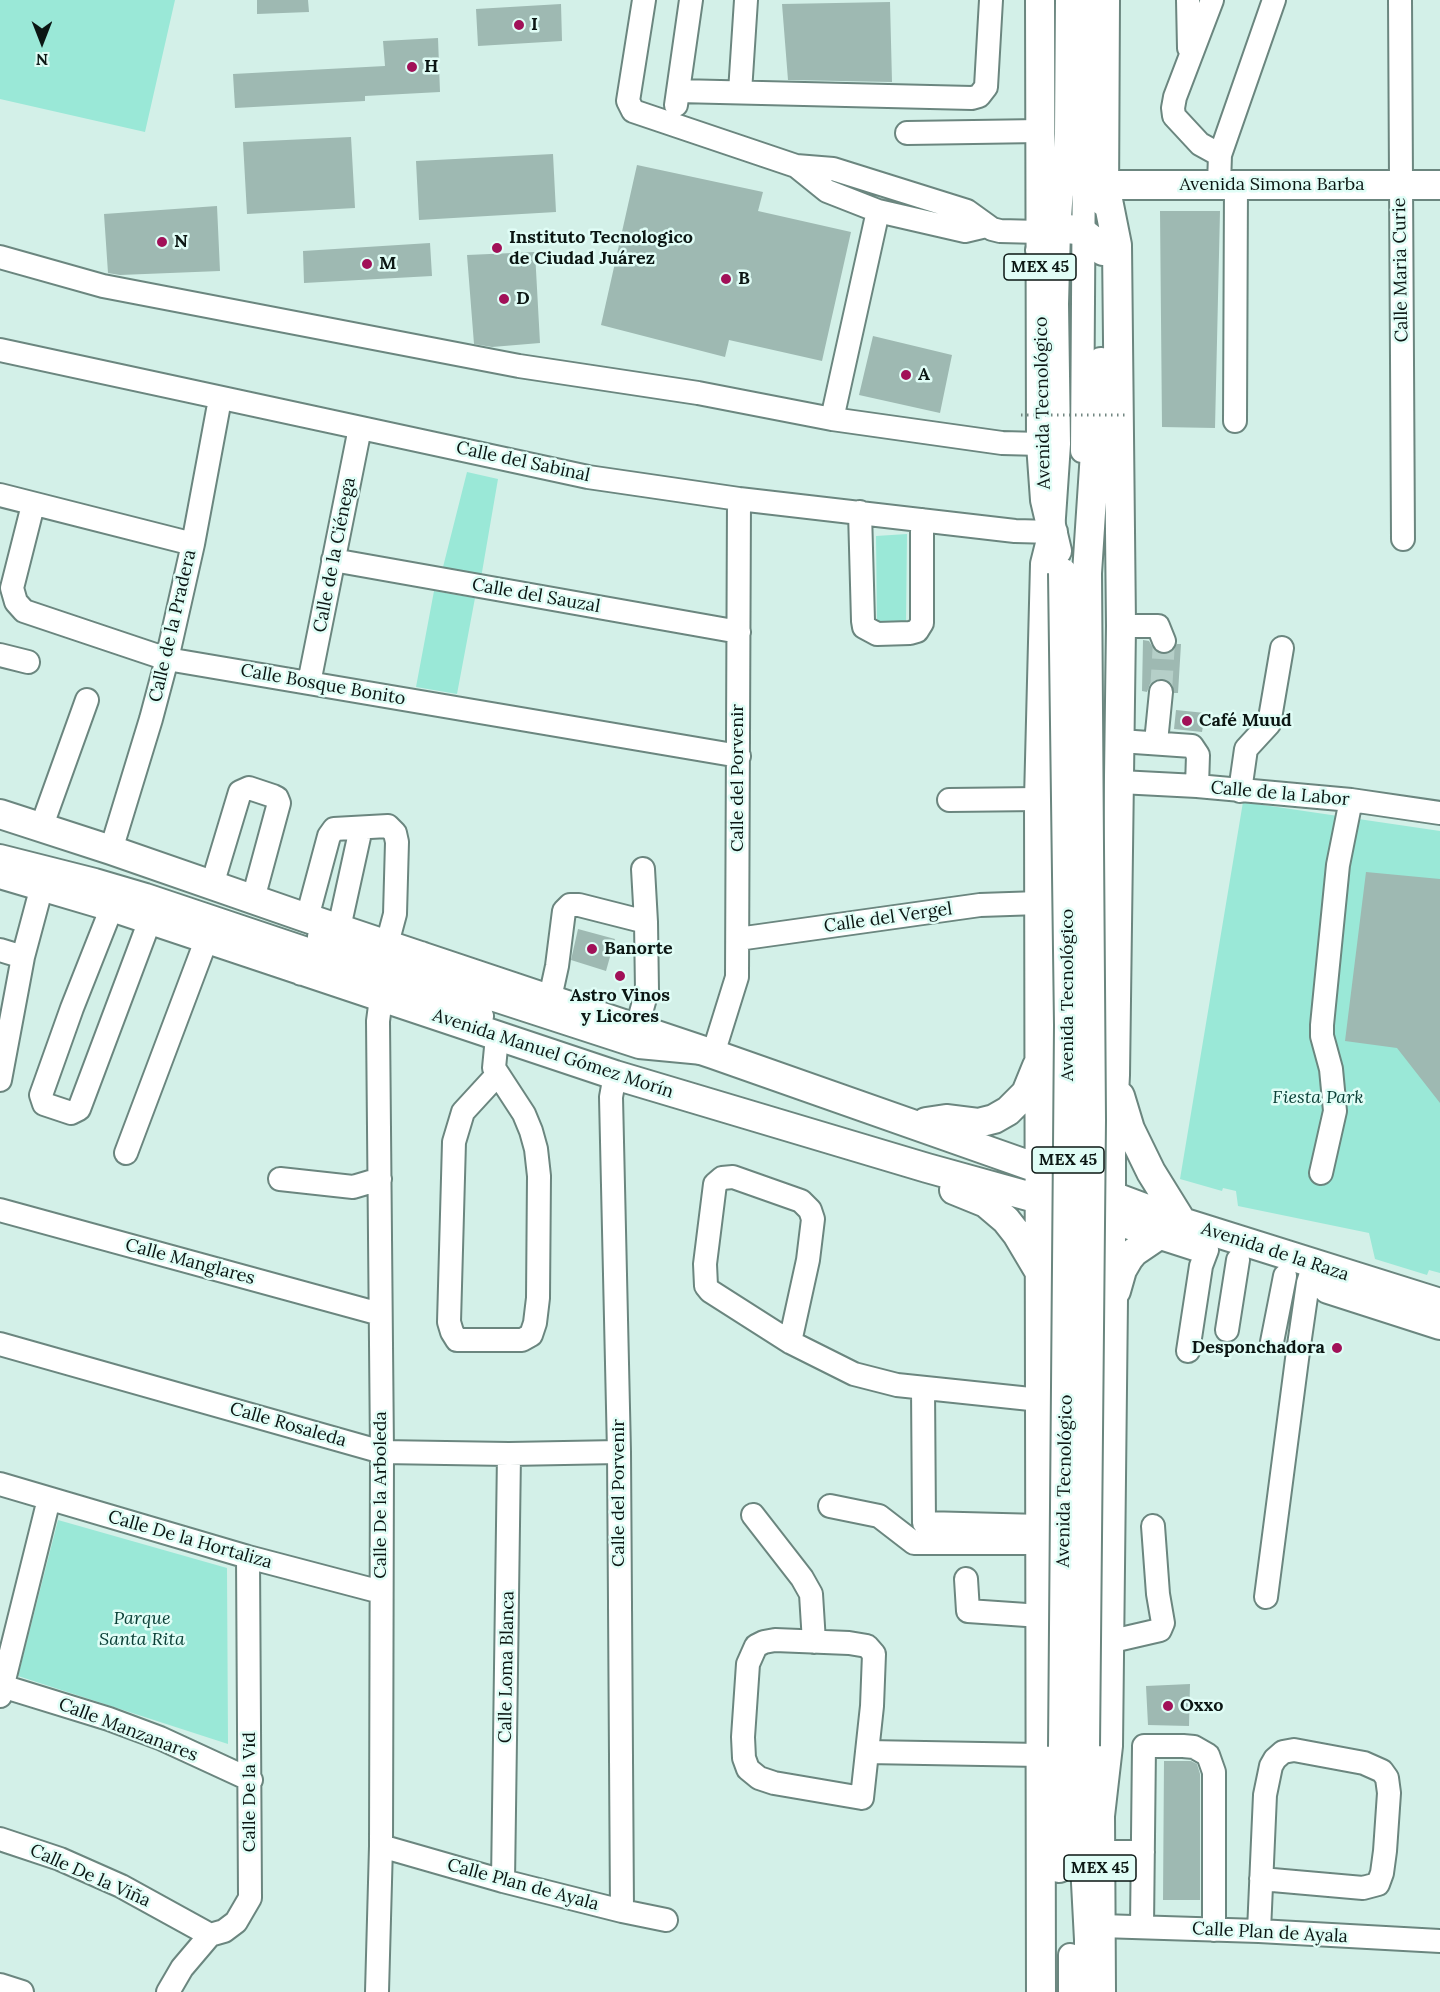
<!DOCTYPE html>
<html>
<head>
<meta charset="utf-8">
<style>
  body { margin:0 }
  #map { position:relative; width:1440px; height:1992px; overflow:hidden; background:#d3f0e8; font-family:Lora,serif }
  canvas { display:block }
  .north { position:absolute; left:12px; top:12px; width:60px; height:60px; -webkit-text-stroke:4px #e0fdf6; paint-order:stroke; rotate:180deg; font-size:16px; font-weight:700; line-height:24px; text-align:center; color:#0b1613 }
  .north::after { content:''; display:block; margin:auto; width:21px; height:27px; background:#0b1613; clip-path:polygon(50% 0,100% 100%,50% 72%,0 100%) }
</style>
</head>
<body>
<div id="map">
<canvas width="1440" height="1992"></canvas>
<div class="north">N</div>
</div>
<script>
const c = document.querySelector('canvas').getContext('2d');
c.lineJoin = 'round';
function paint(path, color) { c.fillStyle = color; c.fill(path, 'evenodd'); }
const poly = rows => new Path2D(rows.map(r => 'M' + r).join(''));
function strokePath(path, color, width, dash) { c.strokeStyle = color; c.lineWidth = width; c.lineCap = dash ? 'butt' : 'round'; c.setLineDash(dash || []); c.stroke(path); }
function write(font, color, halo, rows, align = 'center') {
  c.font = font + ' Lora,serif'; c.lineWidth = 5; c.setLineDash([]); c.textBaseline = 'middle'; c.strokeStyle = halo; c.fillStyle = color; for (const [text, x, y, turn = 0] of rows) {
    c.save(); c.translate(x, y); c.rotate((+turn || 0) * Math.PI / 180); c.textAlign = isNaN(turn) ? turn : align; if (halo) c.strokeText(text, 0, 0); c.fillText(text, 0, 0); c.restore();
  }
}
paint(poly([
  [0,0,175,0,145,132,0,99],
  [467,472,498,479,481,578,442,571],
  [907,534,906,623,877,623,876,536],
  [434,591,475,598,457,694,416,687],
  [1243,802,1440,831,1440,1273,1429,1270,1427,1275,1375,1259,1369,1233,1238,1206,1236,1191,1223,1188,1222,1191,1180,1179],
  [58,1520,227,1568,228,1744,18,1676]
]), '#9ae8d7');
paint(poly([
  [257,0,308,0,309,12,257,14],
  [890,2,892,82,788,80,782,4],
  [561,4,562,41,478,46,476,9],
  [438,38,440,92,365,96,365,101,235,108,233,74,385,66,383,41],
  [351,137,355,208,247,214,243,142],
  [553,154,556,212,419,220,416,161],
  [637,165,763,192,758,211,851,232,822,361,729,340,725,357,601,325],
  [217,206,220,271,120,275,108,273,104,214],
  [1160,211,1220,211,1215,428,1162,427],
  [430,243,432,276,304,283,303,251],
  [535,252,540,343,492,347,474,344,467,255],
  [873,336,952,355,940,413,859,395],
  [1143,640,1149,641,1155,651,1163,654,1170,653,1177,644,1181,644,1178,693,1174,693,1169,681,1162,679,1156,680,1150,684,1147,692,1142,691],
  [1176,710,1205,713,1202,732,1174,729],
  [1366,872,1440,879,1440,1103,1397,1048,1345,1041],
  [578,929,615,939,606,971,571,960],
  [1190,1684,1189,1726,1148,1725,1146,1686],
  [1164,1761,1191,1761,1197,1764,1200,1774,1200,1900,1163,1900]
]), '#9eb9b2');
strokePath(poly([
  [1161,692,1164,641]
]), '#b5cfc8', 22, [22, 11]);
const minor = poly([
  [644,0,628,101,633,111,796,166,833,169,967,211,992,229,1000,231,1040,232],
  [1188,0,1189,48],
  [1212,0,1175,97,1173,108,1174,116,1200,144,1220,155],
  [1400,0,1403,539],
  [678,91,972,98,979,96,986,87,991,0],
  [740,92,746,0],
  [676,105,691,0],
  [907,133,1040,131],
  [796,166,827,191,878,211,965,231,986,226],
  [1219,184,1220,155,1274,0],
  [0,257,103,286,519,366,698,393,832,419,1002,443,1041,444],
  [0,350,588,477,739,499,1015,531,1053,532,1059,444,1057,304,1059,231,1066,134,1067,0],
  [832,419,878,211],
  [1235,421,1236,184],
  [1082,451,1085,0],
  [0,495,193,544],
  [33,505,12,588,16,602,24,611,167,659,739,756],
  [860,512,863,621,864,627,877,634,910,633,917,631,922,623,922,520],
  [333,560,739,632],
  [1121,626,1158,626,1164,641],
  [0,655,28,662],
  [309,683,360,428],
  [1120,741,1192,746,1198,755,1197,786],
  [1156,742,1161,692],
  [1120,782,1197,786,1351,800,1440,813],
  [1240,791,1246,749,1269,724,1282,648],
  [949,800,1039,799],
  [41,828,87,700],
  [111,850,151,719,167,659,193,544,220,399],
  [0,856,95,880,146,895,316,952,385,981,482,1016],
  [212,885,240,792,249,788,273,796,277,798,279,803,253,899],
  [112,907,72,1008,41,1095,44,1104,71,1113,79,1109,150,920],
  [307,918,329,836,334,829,388,826,395,833,397,842,395,914,387,944],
  [339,928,361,828],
  [319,937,393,967,639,1047,713,1054,737,977,739,499],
  [738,939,980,905,1039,903],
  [0,950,23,957],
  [550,998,557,966,564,911,570,905,579,905,646,922],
  [637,1027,647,991,646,922,643,869],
  [600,1068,615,1075,611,1097,619,1452,622,1911],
  [497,1075,463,1112,454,1142,449,1322,452,1332,457,1340,522,1340,531,1335,535,1323,538,1298,539,1176,536,1149,531,1131,524,1114,494,1068,497,1037],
  [0,1080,23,957,42,886],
  [126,1153,207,938],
  [1321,1173,1335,1111,1331,1069,1322,1036,1322,1025,1338,865,1351,800],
  [280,1179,353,1187,380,1179],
  [0,1210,380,1314],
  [1227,1330,1238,1260],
  [790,1342,808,1260,813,1219,810,1210,801,1201,733,1177,722,1178,715,1184,705,1264,706,1286,710,1291,790,1342,854,1374,897,1385,1040,1400],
  [1272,1342,1285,1276],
  [0,1344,382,1452,509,1454,619,1452],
  [1188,1351,1201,1266,1207,1250],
  [923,1388,924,1523,1041,1526],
  [0,1484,248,1557,381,1592],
  [830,1506,879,1516,914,1543,1041,1543],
  [753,1515,802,1578,811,1594,814,1642],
  [966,1579,968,1611,1041,1616],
  [1266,1597,1297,1359,1308,1283,1314,1264],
  [1109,1639,1121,1639,1160,1630,1163,1623,1158,1594,1153,1526],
  [775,1640,849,1643,867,1646,874,1654,872,1706,862,1798,774,1783,759,1778,748,1769,744,1758,743,1737,748,1664,756,1646,764,1642,775,1640],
  [2,1686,109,1719,160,1738,251,1780],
  [0,1696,49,1499],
  [1085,1746,1079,1807,1086,1940,1086,1992],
  [867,1752,1040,1755],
  [0,1839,60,1859,121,1886,210,1935],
  [381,1846,503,1881,622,1911,666,1920],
  [1100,1852,1143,1852],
  [503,1881,509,1454],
  [1101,1926,1259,1931,1440,1941],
  [1142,1927,1144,1746,1183,1746,1194,1747,1208,1755,1214,1772,1214,1930],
  [1259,1931,1265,1795,1271,1766,1275,1759,1283,1752,1294,1750,1364,1763,1382,1771,1387,1778,1389,1793,1385,1851,1382,1873,1378,1884,1363,1888,1261,1879],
  [0,1985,22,1992],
  [168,1992,182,1968,210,1935,224,1931,236,1922,250,1898,248,1557],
  [377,1992,381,1846,382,1452,378,1021,381,998],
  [1070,1992,1070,1955]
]);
const major = poly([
  [1040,0,1041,444,1045,500,1057,551],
  [1041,159,1058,176,1085,185,1440,185],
  [1104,202,1105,0],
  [1040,250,1050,237,1059,231,1067,229,1077,230,1085,234,1094,241,1103,251],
  [1087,573,1101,362],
  [0,814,111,850,307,918,713,1054,1040,1169,1182,1222,1440,1303],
  [0,874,112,907,615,1075,927,1168,1111,1219,1195,1246],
  [302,971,330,954,339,928],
  [381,998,386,977,391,970,398,964,421,956],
  [1120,1096,1130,1129,1151,1172,1182,1222],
  [926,1122,946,1119,978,1123,994,1119,1008,1111,1026,1093,1037,1066],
  [954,1190,986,1203,1006,1220,1017,1234,1039,1271],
  [1328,1289,1440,1325],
  [1116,1291,1122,1270,1129,1258,1134,1252,1159,1235],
  [1096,1797,1100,1816,1101,1992],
  [1100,1816,1108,1746,1113,1299,1111,1243,1111,1155,1115,1075,1121,626,1117,245,1105,185],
  [1059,1868,1063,1747],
  [1041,1992,1039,799,1045,564,1053,532]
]);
strokePath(minor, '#6b867f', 26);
strokePath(major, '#6b867f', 32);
strokePath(minor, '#fff', 22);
strokePath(major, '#fff', 28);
const majorBridge = poly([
  [1063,573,1069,1025,1063,1747],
  [1085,1746,1091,1120,1087,573]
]);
strokePath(majorBridge, '#6b867f', 32, []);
strokePath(poly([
  [1021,415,1126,415]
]), '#738782', 3, [1.5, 4.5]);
strokePath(majorBridge, '#fff', 28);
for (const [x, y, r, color] of [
  [519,25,6,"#a11158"],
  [412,67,6,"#a11158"],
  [162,242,6,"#a11158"],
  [497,248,6,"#a11158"],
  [367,264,6,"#a11158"],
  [726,279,6,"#a11158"],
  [504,299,6,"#a11158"],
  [906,375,6,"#a11158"],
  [1187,721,6,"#a11158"],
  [592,949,6,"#a11158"],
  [620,976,6,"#a11158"],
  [1337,1348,6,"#a11158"],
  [1168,1706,6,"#a11158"]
]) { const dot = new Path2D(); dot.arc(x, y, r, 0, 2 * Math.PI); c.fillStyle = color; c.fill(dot); strokePath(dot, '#e0fdf6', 2); }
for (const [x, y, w] of [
  [1040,267,72],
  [1068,1160,72],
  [1100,1868,72]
]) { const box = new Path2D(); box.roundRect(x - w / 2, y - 13, w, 26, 4.5); c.fillStyle = '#e0fdf6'; c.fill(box); strokePath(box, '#0b1613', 1.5); }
write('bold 16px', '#0b1613', null, [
  ["MEX 45",1040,267],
  ["MEX 45",1068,1160],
  ["MEX 45",1100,1868]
]);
write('bold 18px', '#0b1613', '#e0fdf6', [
  ["I",531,25],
  ["H",424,67],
  ["Instituto Tecnologico",509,238],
  ["de Ciudad Juárez",509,259],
  ["N",174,242],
  ["M",379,264],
  ["B",738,279],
  ["D",516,299],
  ["A",918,375],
  ["Café Muud",1199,721],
  ["Banorte",604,949],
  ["Astro Vinos",620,996,"center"],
  ["y Licores",620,1017,"center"],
  ["Desponchadora",1325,1348,"right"],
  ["Oxxo",1180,1706]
], 'left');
write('18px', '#0b1613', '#e0fdf6', [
  ["Avenida Simona Barba",1272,185],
  ["Calle Maria Curie",1401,270,-91],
  ["Avenida Tecnológico",1043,403,-91],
  ["Calle del Sabinal",523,462,12],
  ["Calle de la Ciénega",335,555,-79],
  ["Calle del Sauzal",536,596,10],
  ["Calle de la Pradera",173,626,-77],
  ["Calle Bosque Bonito",323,685,10],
  ["Calle del Porvenir",738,778,-90],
  ["Calle de la Labor",1280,794,5],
  ["Calle del Vergel",888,918,-8],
  ["Avenida Tecnológico",1068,995,-90],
  ["Avenida Manuel Gómez Morín",553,1054,18],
  ["Avenida de la Raza",1275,1252,18],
  ["Calle Manglares",190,1262,15],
  ["Calle Rosaleda",288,1425,16],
  ["Avenida Tecnológico",1065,1481,-89],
  ["Calle del Porvenir",619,1493,-90],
  ["Calle De la Arboleda",381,1495,-90],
  ["Calle De la Hortaliza",190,1540,16],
  ["Calle Loma Blanca",507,1667,-89],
  ["Calle Manzanares",128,1730,21],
  ["Calle De la Vid",250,1792,-90],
  ["Calle De la Viña",90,1876,24],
  ["Calle Plan de Ayala",523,1885,15],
  ["Calle Plan de Ayala",1270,1933,3]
]);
write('italic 18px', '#0b4037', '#e0fdf6', [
  ["Fiesta Park",1318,1098],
  ["Parque",142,1619],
  ["Santa Rita",142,1640]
]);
</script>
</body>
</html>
